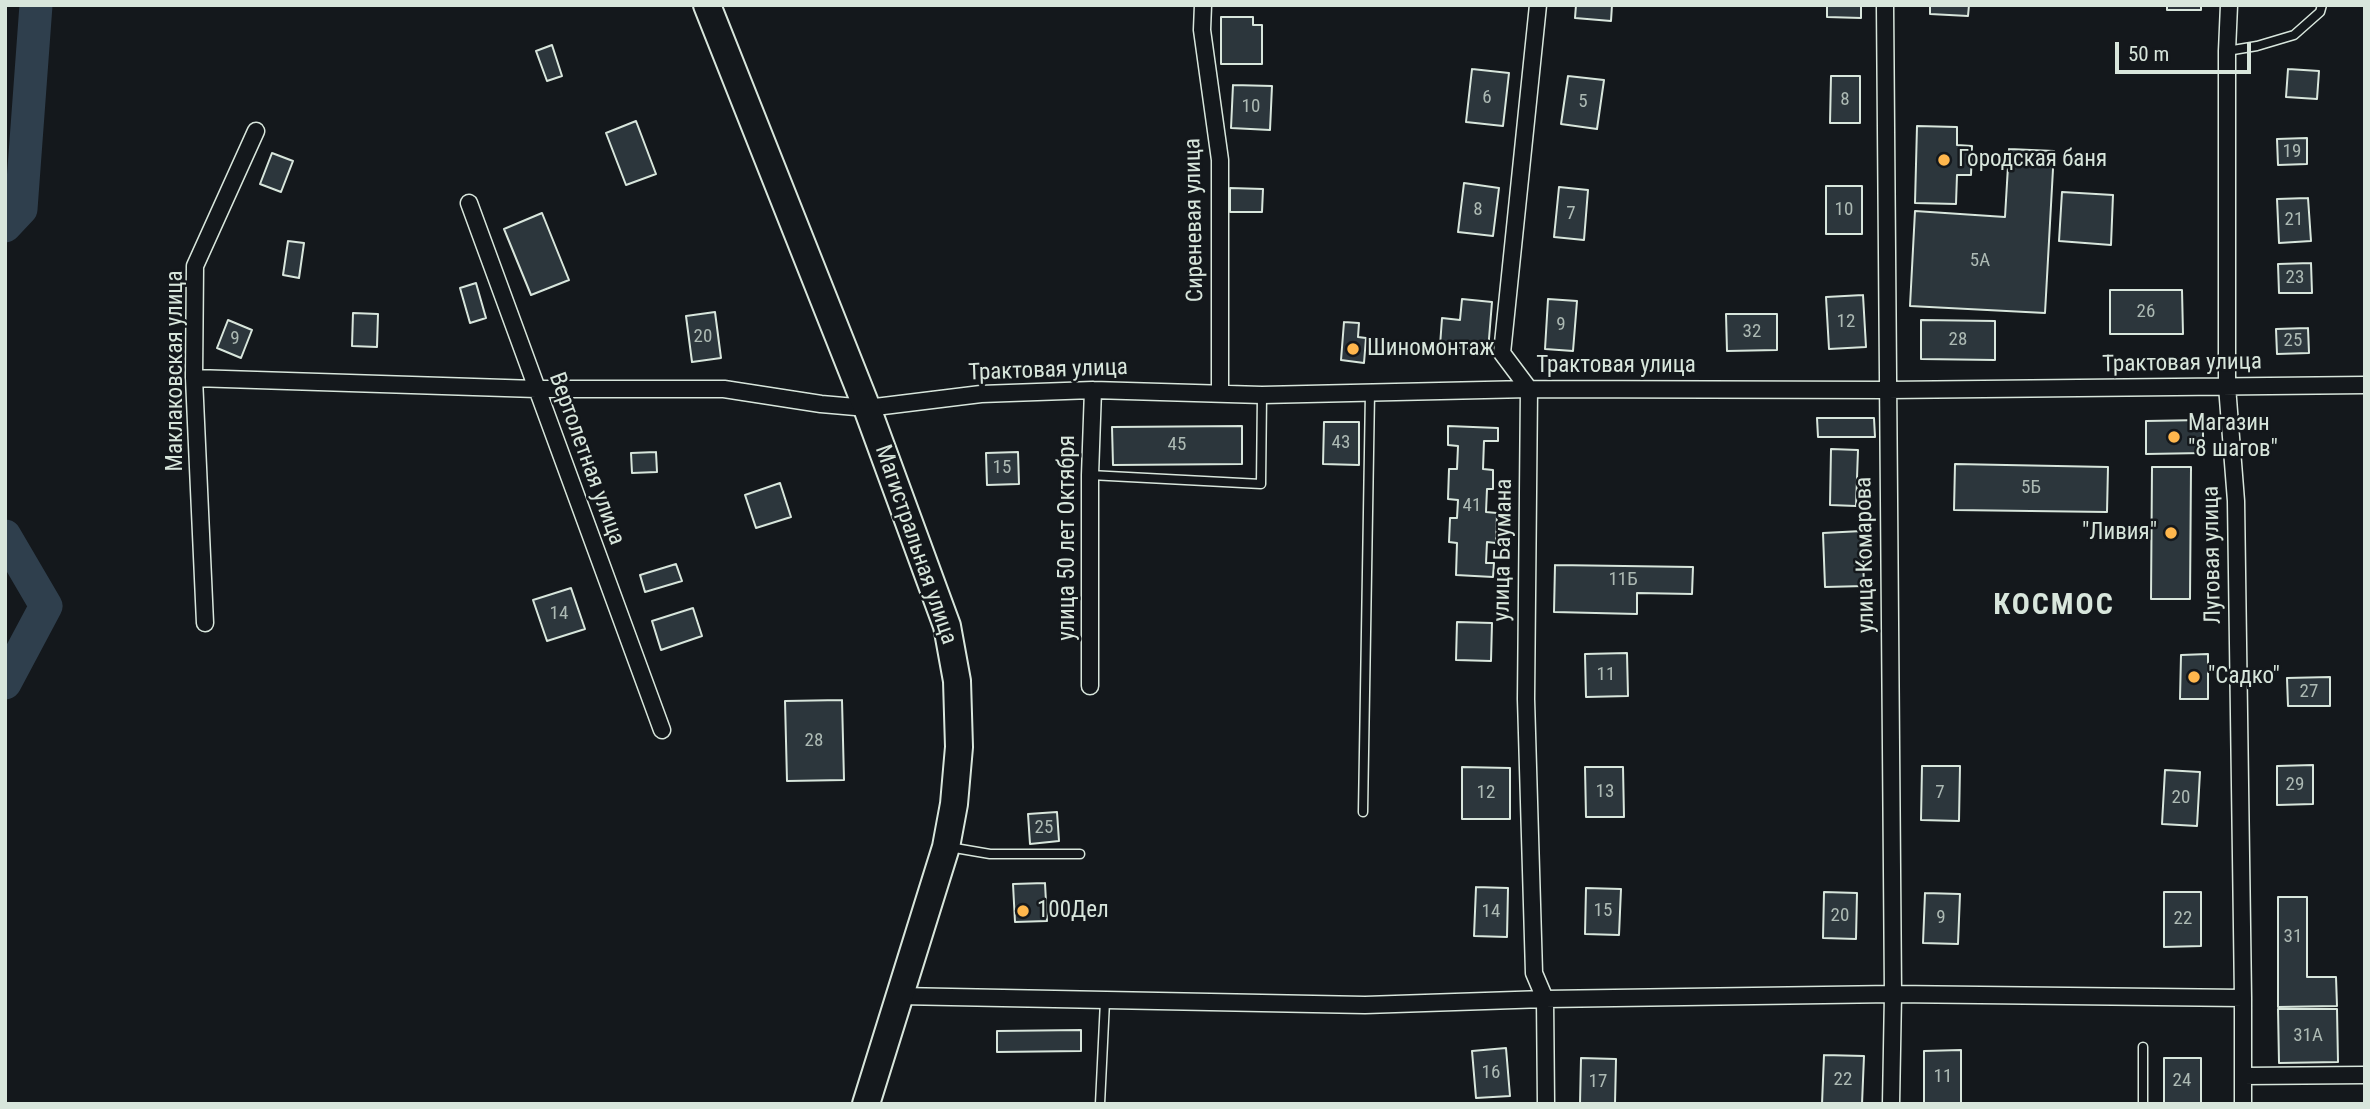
<!DOCTYPE html>
<html>
<head>
<meta charset="utf-8">
<style>
  body { margin:0 }
  #map { position:relative; width:2370px; height:1109px; overflow:hidden; background:#14181c; font-family:"Roboto Condensed",sans-serif }
  canvas { display:block }
  .frame { position:absolute; inset:0; border:7px solid #d8e6dc; pointer-events:none }
  .scale { position:absolute; left:2115px; top:42px; width:136px; height:32px; box-sizing:border-box; border:4px solid #d8e6dc; border-top:0; padding-left:9px; font-size:21px; line-height:24px; white-space:nowrap; color:#d8e6dc; -webkit-text-stroke:5px #14181c; paint-order:stroke }
</style>
</head>
<body>
<div id="map">
<canvas width="2370" height="1109"></canvas>
<div class="frame"></div>
<div class="scale">50 m</div>
</div>
<script>
const c = document.querySelector('canvas').getContext('2d');
c.lineJoin = 'round';
const poly = rows => new Path2D(rows.map(r => 'M' + r).join(''));
function strokePath(path, color, width, dash) { c.strokeStyle = color; c.lineWidth = width; c.lineCap = dash ? 'butt' : 'round'; c.setLineDash(dash || []); c.stroke(path); }
function paint(path, color) { c.fillStyle = color; c.fill(path, 'evenodd'); }
function write(font, color, halo, rows, align = 'center') {
  c.font = font + ' "Roboto Condensed",sans-serif'; c.lineWidth = 5; c.setLineDash([]); c.textBaseline = 'middle'; c.strokeStyle = halo; c.fillStyle = color; for (const [text, x, y, turn = 0] of rows) {
    c.save(); c.translate(x, y); c.rotate((+turn || 0) * Math.PI / 180); c.textAlign = isNaN(turn) ? turn : align; if (halo) c.strokeText(text, 0, 0); c.fillText(text, 0, 0); c.restore();
  }
}
strokePath(poly([
  [5,226,21,209,36,5],
  [5,536,46,606,5,683]
]), '#2f3f4d', 33);
const building = poly([
  [1576,5,1612,5,1611,21,1575,18,1576,5],
  [1827,5,1861,5,1861,18,1827,17,1827,5],
  [1930,5,1969,5,1968,16,1930,14,1930,5],
  [2167,5,2201,5,2201,10,2167,10,2167,5],
  [1221,17,1253,17,1253,25,1262,25,1262,64,1221,64,1221,17],
  [552,45,562,76,547,81,536,51,552,45],
  [1472,69,1509,73,1503,126,1466,122,1472,69],
  [2288,69,2319,71,2317,99,2286,97,2288,69],
  [1568,76,1604,80,1597,129,1561,124,1568,76],
  [1831,76,1860,76,1860,123,1830,123,1831,76],
  [1233,85,1272,86,1270,130,1231,128,1233,85],
  [636,121,656,174,626,185,606,133,636,121],
  [1917,126,1957,127,1957,145,1972,146,1971,175,1957,175,1956,204,1915,203,1917,126],
  [2307,138,2307,164,2278,165,2277,139,2307,138],
  [2009,149,2054,151,2045,313,1910,306,1915,211,2005,217,2009,149],
  [272,153,293,161,281,192,260,184,272,153],
  [1464,183,1499,188,1493,236,1458,232,1464,183],
  [1826,186,1862,186,1862,234,1826,234,1826,186],
  [1559,187,1588,190,1584,240,1554,237,1559,187],
  [1230,188,1263,189,1262,212,1230,212,1230,188],
  [2062,192,2113,195,2111,245,2059,241,2062,192],
  [2308,198,2311,241,2279,243,2277,199,2308,198],
  [542,213,569,280,531,295,504,229,542,213],
  [288,241,304,243,299,278,283,275,288,241],
  [2311,263,2312,293,2279,293,2278,264,2311,263],
  [476,283,486,318,470,323,460,288,476,283],
  [2110,290,2182,290,2183,334,2110,334,2110,290],
  [1863,295,1866,347,1829,349,1826,297,1863,295],
  [1462,299,1492,302,1488,351,1440,346,1442,318,1460,320,1462,299],
  [1548,299,1577,301,1573,351,1545,349,1548,299],
  [715,312,721,358,692,362,686,316,715,312],
  [353,313,378,314,377,347,352,346,353,313],
  [1726,314,1777,314,1777,350,1727,351,1726,314],
  [228,320,252,330,241,358,217,348,228,320],
  [1921,320,1995,321,1995,360,1921,359,1921,320],
  [1344,322,1359,323,1358,337,1366,338,1364,363,1341,360,1344,322],
  [2308,328,2309,353,2277,354,2276,329,2308,328],
  [1817,418,1874,418,1875,437,1818,437,1817,418],
  [2203,420,2203,453,2146,454,2146,421,2203,420],
  [1324,422,1359,422,1359,465,1323,464,1324,422],
  [1242,426,1242,464,1113,465,1112,427,1242,426],
  [1448,426,1498,428,1498,441,1484,441,1483,469,1493,470,1493,489,1487,489,1486,512,1497,513,1496,543,1487,542,1486,563,1494,563,1493,577,1456,575,1457,543,1449,542,1450,518,1457,518,1458,500,1448,499,1449,469,1457,469,1458,446,1448,445,1448,426],
  [1831,449,1858,450,1856,506,1830,505,1831,449],
  [656,452,657,472,632,473,631,453,656,452],
  [1018,452,1019,484,987,485,986,453,1018,452],
  [1955,464,2108,467,2107,512,1954,510,1955,464],
  [2152,467,2191,467,2190,599,2151,599,2152,467],
  [780,483,791,517,756,528,745,495,780,483],
  [1862,531,1864,586,1825,587,1823,533,1862,531],
  [676,564,682,581,645,592,640,575,676,564],
  [1555,565,1693,567,1692,594,1637,593,1637,614,1554,612,1555,565],
  [571,588,585,629,547,641,533,600,571,588],
  [693,608,702,636,661,650,652,621,693,608],
  [1457,622,1492,623,1491,661,1456,660,1457,622],
  [1627,653,1628,696,1586,697,1585,654,1627,653],
  [2208,654,2208,699,2180,699,2181,655,2208,654],
  [2330,677,2330,706,2288,706,2287,678,2330,677],
  [842,700,844,780,787,781,785,701,842,700],
  [2313,765,2313,804,2277,805,2277,766,2313,765],
  [1922,766,1960,766,1959,821,1921,820,1922,766],
  [1462,767,1510,768,1510,819,1462,819,1462,767],
  [1585,767,1623,767,1624,817,1586,817,1585,767],
  [2165,770,2200,772,2197,826,2162,824,2165,770],
  [1057,812,1059,841,1030,844,1028,814,1057,812],
  [1045,883,1047,921,1015,922,1013,884,1045,883],
  [1476,887,1508,888,1507,937,1474,936,1476,887],
  [1586,888,1621,889,1619,935,1585,934,1586,888],
  [1824,892,1857,893,1856,939,1823,938,1824,892],
  [2164,892,2201,892,2201,946,2164,947,2164,892],
  [1925,893,1960,894,1958,944,1923,943,1925,893],
  [2278,897,2307,897,2307,977,2336,977,2337,1006,2278,1007,2278,897],
  [2278,1009,2337,1009,2338,1062,2279,1063,2278,1009],
  [1081,1030,1081,1051,997,1052,997,1031,1081,1030],
  [1506,1048,1510,1096,1476,1098,1472,1051,1506,1048],
  [1961,1050,1961,1104,1924,1104,1924,1051,1961,1050],
  [1824,1055,1864,1056,1862,1104,1822,1104,1824,1055],
  [1581,1058,1616,1059,1615,1104,1580,1104,1581,1058],
  [2164,1058,2201,1058,2201,1104,2164,1104,2164,1058]
]);
paint(building, '#2c363c');
strokePath(building, '#d8e6dc', 2);
const lane = poly([
  [2227,51,2257,46,2294,35,2320,12,2322,5],
  [1090,475,1261,484,1262,395],
  [1363,812,1370,392],
  [949,847,990,854,1080,854],
  [2143,1047,2143,1104],
  [1100,1104,1105,1001]
]);
const street = poly([
  [1203,5,1202,30,1220,160,1220,392],
  [1538,5,1502,353,1529,389,1526,699,1534,973,1545,999,1546,1104],
  [1885,5,1893,994,1891,1104],
  [2229,5,2227,51,2227,386,2236,501,2243,998,2243,1104],
  [469,203,662,730],
  [194,378,536,389,724,389,821,404,867,408,981,394,1093,390,1262,395,1529,389,1888,390,2365,385],
  [205,623,194,378,195,266,256,131],
  [1090,686,1090,475,1093,390],
  [899,996,1365,1005,1545,999,1893,994,2243,998],
  [2243,1076,2365,1075]
]);
const primary = poly([
  [707,5,867,408,947,626,957,681,959,747,954,804,946,847,866,1104]
]);
strokePath(lane, '#d8e6dc', 11);
strokePath(street, '#d8e6dc', 19);
strokePath(primary, '#d8e6dc', 30);
strokePath(lane, '#14181c', 8);
strokePath(street, '#14181c', 16);
strokePath(primary, '#14181c', 26);
for (const [x, y, r, color] of [
  [1944,160,7,"#ffb74d"],
  [1353,349,7,"#ffb74d"],
  [2174,437,7,"#ffb74d"],
  [2171,533,7,"#ffb74d"],
  [2194,677,7,"#ffb74d"],
  [1023,911,7,"#ffb74d"]
]) { const dot = new Path2D(); dot.arc(x, y, r, 0, 2 * Math.PI); c.fillStyle = color; c.fill(dot); strokePath(dot, '#14181c', 2.5); }
write('19px', '#adbab4', null, [
  ["6",1487,98],
  ["8",1845,100],
  ["5",1583,102],
  ["10",1251,107],
  ["19",2292,152],
  ["8",1478,210],
  ["10",1844,210],
  ["7",1571,214],
  ["21",2294,220],
  ["5А",1980,261],
  ["23",2295,278],
  ["26",2146,312],
  ["12",1846,322],
  ["9",1561,325],
  ["32",1752,332],
  ["20",703,337],
  ["9",235,339],
  ["28",1958,340],
  ["25",2293,341],
  ["43",1341,443],
  ["45",1177,445],
  ["15",1002,468],
  ["5Б",2031,488],
  ["41",1472,506],
  ["11Б",1623,580],
  ["14",559,614],
  ["11",1606,675],
  ["27",2309,692],
  ["28",814,741],
  ["29",2295,785],
  ["13",1605,792],
  ["12",1486,793],
  ["7",1940,793],
  ["20",2181,798],
  ["25",1044,828],
  ["15",1603,911],
  ["14",1491,912],
  ["20",1840,916],
  ["9",1941,918],
  ["22",2183,919],
  ["31",2293,937],
  ["31А",2308,1036],
  ["16",1491,1073],
  ["11",1943,1077],
  ["22",1843,1080],
  ["24",2182,1081],
  ["17",1598,1082]
]);
write('23px', '#d8e6dc', '#14181c', [
  ["Городская баня",1958,160],
  ["Шиномонтаж",1367,349],
  ["Магазин",2188,424],
  ["\"8 шагов\"",2188,450],
  ["\"Ливия\"",2157,533,"right"],
  ["\"Садко\"",2208,677],
  ["100Дел",1037,911]
], 'left');
write('23px', '#d8e6dc', '#14181c', [
  ["Сиреневая улица",1195,220,-91],
  ["Трактовая улица",2182,364,-1],
  ["Трактовая улица",1616,366],
  ["Маклаковская улица",176,371,-90],
  ["Трактовая улица",1048,371,-2],
  ["Вертолетная улица",586,459,70],
  ["улица 50 лет Октября",1068,538,-90],
  ["Магистральная улица",915,545,71],
  ["улица Баумана",1504,550,-89],
  ["улица Комарова",1866,555,-91],
  ["Луговая улица",2213,555,-91]
]);
c.letterSpacing = '2px';
write('bold 30px', '#d8e6dc', '#14181c', [
  ["КОСМОС",2054,606]
]);
c.letterSpacing = '0px';
</script>
</body>
</html>
